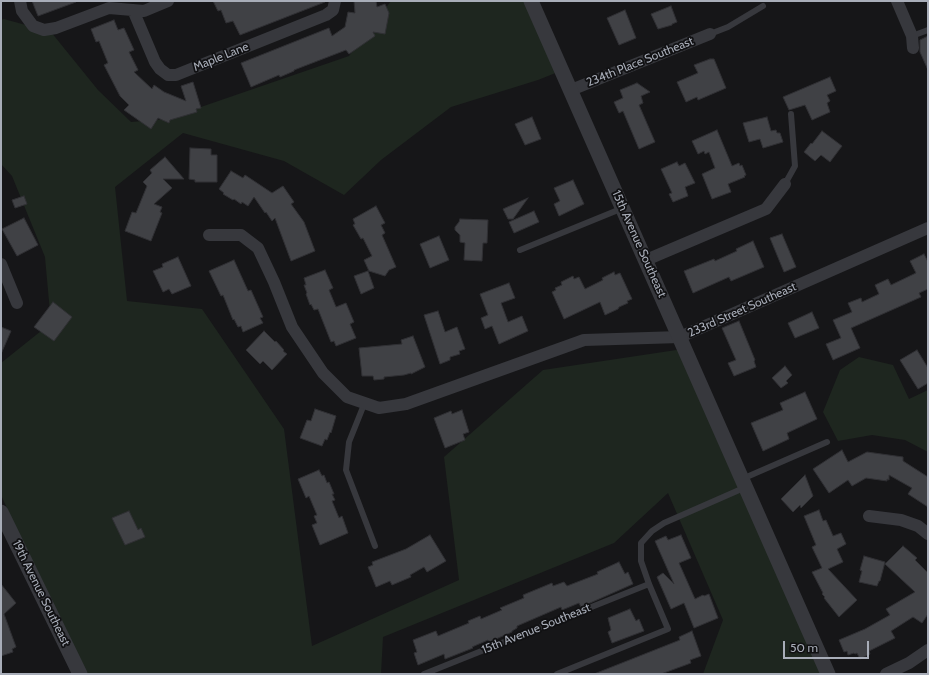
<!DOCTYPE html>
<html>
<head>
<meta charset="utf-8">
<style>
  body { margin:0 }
  #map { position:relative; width:929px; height:675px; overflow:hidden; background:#161618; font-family:Cabin,sans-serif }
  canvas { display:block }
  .frame { position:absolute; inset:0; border:2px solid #a8adb8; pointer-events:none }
  .scale { position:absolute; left:783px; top:641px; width:86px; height:18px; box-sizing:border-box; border:2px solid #a8adb8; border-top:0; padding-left:5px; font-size:12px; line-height:14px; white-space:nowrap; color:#a8adb8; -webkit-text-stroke:3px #111113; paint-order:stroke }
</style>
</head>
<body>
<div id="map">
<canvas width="929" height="675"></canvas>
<div class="frame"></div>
<div class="scale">50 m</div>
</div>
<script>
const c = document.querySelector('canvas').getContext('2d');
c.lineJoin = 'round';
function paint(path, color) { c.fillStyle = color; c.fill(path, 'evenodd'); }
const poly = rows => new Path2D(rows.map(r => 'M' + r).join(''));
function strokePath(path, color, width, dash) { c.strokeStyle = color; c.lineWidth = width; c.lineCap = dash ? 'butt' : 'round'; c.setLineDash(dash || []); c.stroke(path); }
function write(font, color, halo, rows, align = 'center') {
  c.font = font + ' Cabin,sans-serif'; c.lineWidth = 3.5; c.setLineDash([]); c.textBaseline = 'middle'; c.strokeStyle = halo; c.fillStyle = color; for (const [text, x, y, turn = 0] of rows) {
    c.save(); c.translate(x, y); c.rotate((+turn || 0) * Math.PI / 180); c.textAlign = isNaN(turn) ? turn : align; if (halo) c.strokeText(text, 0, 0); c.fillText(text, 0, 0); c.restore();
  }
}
paint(poly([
  [391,1,537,1,568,68,538,80,451,107,381,160,344,195,284,161,183,133,115,187,127,301,202,309,284,429,312,646,459,580,444,457,543,370,683,349,828,674,703,674,723,620,668,493,614,543,383,637,381,674,82,674,1,495,1,363,51,323,45,257,12,176,1,164,1,20,4,19,51,32,98,90,131,122,166,119,349,56],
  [859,357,893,365,909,399,928,390,928,452,905,440,872,435,838,441,823,412,840,370]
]), '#1e261f');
const building = poly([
  [32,1,76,1,76,2,38,16,32,1],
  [213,1,325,1,325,2,240,35,233,21,226,23,221,10,218,11,213,1],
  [354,1,376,1,377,7,385,4,389,13,385,34,373,32,375,36,349,54,346,50,294,70,294,71,280,77,279,75,251,87,241,63,329,28,332,36,345,27,348,12,355,13,354,1],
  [671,6,677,22,672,24,672,25,658,29,651,14,671,6],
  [625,10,636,38,619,45,607,18,625,10],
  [114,20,118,30,124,28,134,50,129,52,138,70,134,72,152,89,154,85,164,92,186,101,181,86,193,82,201,108,196,109,197,112,170,120,169,123,158,118,151,129,124,110,129,105,120,96,104,65,108,63,99,41,96,42,91,29,114,20],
  [928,36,928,70,920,52,920,40,928,36],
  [710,59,714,59,726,88,698,100,697,97,686,102,677,82,698,73,694,65,710,59],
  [830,77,836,91,827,95,830,101,827,103,830,112,812,120,805,105,789,110,783,97,830,77],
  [637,83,650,92,641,96,643,103,639,105,655,142,639,149,623,111,619,113,614,102,623,98,620,90,637,83],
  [532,117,541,139,525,145,515,124,532,117],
  [767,117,771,131,776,130,777,133,780,133,783,142,763,148,760,139,749,142,743,123,767,117],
  [717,130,732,166,739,163,740,166,742,165,746,175,744,176,745,177,728,184,731,192,712,199,702,174,715,168,709,152,705,154,704,151,698,154,692,141,717,130],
  [822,131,842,146,830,162,821,155,815,161,804,152,811,143,812,144,822,131],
  [190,148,211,149,211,155,217,155,217,182,195,182,195,180,189,179,190,148],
  [165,157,184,179,163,179,172,188,154,204,162,207,160,212,162,213,151,241,125,231,132,212,136,213,147,186,143,182,152,173,150,170,165,157],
  [677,162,679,166,685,163,695,183,685,187,688,196,673,202,669,194,672,193,661,169,677,162],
  [231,171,243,178,245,175,272,193,283,186,294,202,291,204,304,222,315,251,291,261,275,218,272,221,266,212,265,213,254,197,248,206,242,202,241,204,234,199,233,200,223,194,224,193,219,189,231,171],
  [573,180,584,204,559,216,554,204,560,201,554,188,573,180],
  [24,196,27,204,15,208,12,200,24,196],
  [528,198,513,219,508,219,503,209,528,198],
  [376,206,385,223,381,225,385,233,382,235,396,267,389,270,385,276,369,271,364,260,372,256,363,238,361,239,353,225,355,224,353,219,376,206],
  [534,211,539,222,514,233,509,222,534,211],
  [24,218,38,245,17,256,2,229,24,218],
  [460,219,488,220,487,243,483,243,482,261,464,260,465,243,460,242,460,235,455,230,455,227,459,222,460,219],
  [782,234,796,267,784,272,770,238,782,234],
  [439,236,449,260,430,268,420,244,439,236],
  [753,241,764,267,731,281,729,277,693,293,684,271,714,259,715,261,737,251,736,249,753,241],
  [924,254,928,262,928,289,919,293,921,297,851,328,860,348,833,360,826,344,841,338,833,320,852,312,848,303,861,298,862,302,879,294,875,285,888,279,891,285,916,273,910,261,924,254],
  [178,257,191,286,172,294,169,289,163,292,153,271,163,267,162,264,178,257],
  [234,260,248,291,251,290,263,317,260,318,263,323,243,332,241,326,238,327,234,319,233,320,223,295,221,296,209,271,234,260],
  [325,270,333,288,329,290,336,307,346,303,354,322,350,324,356,338,336,346,334,341,331,342,318,309,314,310,311,304,310,305,306,294,307,293,304,285,306,285,304,278,325,270],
  [368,271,374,288,361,294,354,276,368,271],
  [614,272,615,275,620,273,632,299,627,301,628,303,619,307,618,309,605,315,600,302,564,319,552,292,556,290,555,288,562,285,561,282,573,276,574,279,579,277,585,289,603,280,602,278,614,272],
  [509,283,515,298,501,303,508,322,522,316,528,331,499,344,492,326,485,329,481,318,488,315,480,294,509,283],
  [53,302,72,317,54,341,34,327,53,302],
  [438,311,445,332,457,327,465,349,459,351,460,354,450,357,450,360,440,364,424,315,438,311],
  [812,312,819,328,795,338,788,323,812,312],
  [739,321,755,360,754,361,756,367,734,376,728,363,736,360,722,328,739,321],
  [1,327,11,331,1,354,1,327],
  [264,331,275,342,276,341,284,350,283,351,287,354,272,370,263,361,260,364,246,350,264,331],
  [413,336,425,367,411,374,411,373,404,375,384,377,384,379,374,380,373,376,362,376,359,348,402,344,401,340,413,336],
  [917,350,928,368,928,383,918,389,900,360,917,350],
  [785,366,792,375,786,381,788,383,781,388,772,378,785,366],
  [805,392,817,419,787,433,789,439,763,451,751,423,783,410,780,403,805,392],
  [315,409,336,416,331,433,330,432,327,440,325,439,322,446,300,438,307,420,311,421,315,409],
  [462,410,469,432,463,434,465,440,445,448,434,418,451,411,452,414,462,410],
  [842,450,848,462,867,452,903,457,903,461,928,477,928,507,908,494,912,488,889,475,889,480,887,479,887,481,866,478,852,486,848,480,829,493,813,469,842,450],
  [319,470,322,476,324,475,327,483,329,482,334,494,332,494,335,500,332,501,339,518,342,516,348,533,320,545,312,525,317,523,314,516,317,515,309,496,306,498,298,479,319,470],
  [805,475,813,496,801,508,800,505,793,512,781,499,805,475],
  [819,510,823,521,826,520,833,536,841,533,846,544,837,549,843,562,828,569,857,600,839,617,824,598,825,597,822,594,823,593,812,572,822,568,812,547,816,545,804,516,819,510],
  [129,511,138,530,141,528,145,537,125,545,112,518,129,511],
  [430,535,446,561,427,572,424,567,410,575,411,577,392,585,390,581,376,587,368,567,373,565,372,562,406,549,430,535],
  [681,535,691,558,679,563,695,599,703,595,704,596,709,594,718,618,694,628,684,603,671,609,657,577,663,573,674,584,655,541,666,536,668,540,681,535],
  [903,546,917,558,915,560,928,573,928,614,922,623,913,617,891,631,895,638,869,651,870,654,860,659,857,653,855,654,854,653,848,655,847,651,844,652,839,640,865,629,890,615,886,609,915,592,885,564,903,546],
  [864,556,885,562,880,581,879,581,877,586,859,582,862,571,860,570,864,556],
  [619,562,625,574,628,572,633,584,581,607,579,603,562,610,561,607,517,626,517,628,512,631,512,632,489,642,488,640,472,647,473,648,445,659,444,654,418,665,414,653,417,652,413,640,436,631,438,636,469,623,468,621,480,616,481,619,502,610,500,608,524,598,523,595,552,583,553,586,564,582,567,586,598,574,597,572,619,562],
  [1,584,16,603,4,614,16,647,12,649,13,652,1,656,1,584],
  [630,609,636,621,639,619,644,631,612,643,608,632,611,630,608,618,630,609],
  [692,631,701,656,690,660,691,663,661,674,594,674,680,640,679,637,692,631]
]);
paint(building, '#404145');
strokePath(building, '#303034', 1);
strokePath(poly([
  [710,34,728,27,763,6],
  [912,36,928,30],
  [785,184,795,166,791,114],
  [520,250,623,208],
  [365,402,349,442,346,470,375,546],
  [742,479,827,442],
  [424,674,649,584],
  [557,674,668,629,649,584,641,561,641,543,652,531,664,523,746,487]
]), '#37383d', 6);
strokePath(poly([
  [20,1,22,11,33,26,44,30,56,28,109,8,144,11,168,1],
  [897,1,912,36,913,48],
  [133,10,155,62,160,69,168,75,176,75,326,15,333,10,335,1],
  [571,90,710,34],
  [209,235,241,235,258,248,274,282,292,327,323,373,347,397,379,408,406,404,584,340,680,337,928,228],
  [646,260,766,209,785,184],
  [1,264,17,303],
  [869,516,901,520,918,526,928,534],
  [886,674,909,663,928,650]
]), '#37383d', 12);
strokePath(poly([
  [531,1,828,674],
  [1,512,80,674]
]), '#37383d', 15);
write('12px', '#a8adb8', '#111113', [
  ["Maple Lane",221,57,-22],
  ["234th Place Southeast",640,62,-22],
  ["15th Avenue Southeast",639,244,66],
  ["233rd Street Southeast",742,310,-24],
  ["19th Avenue Southeast",41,593,64],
  ["15th Avenue Southeast",536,629,-22]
]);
</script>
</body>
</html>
